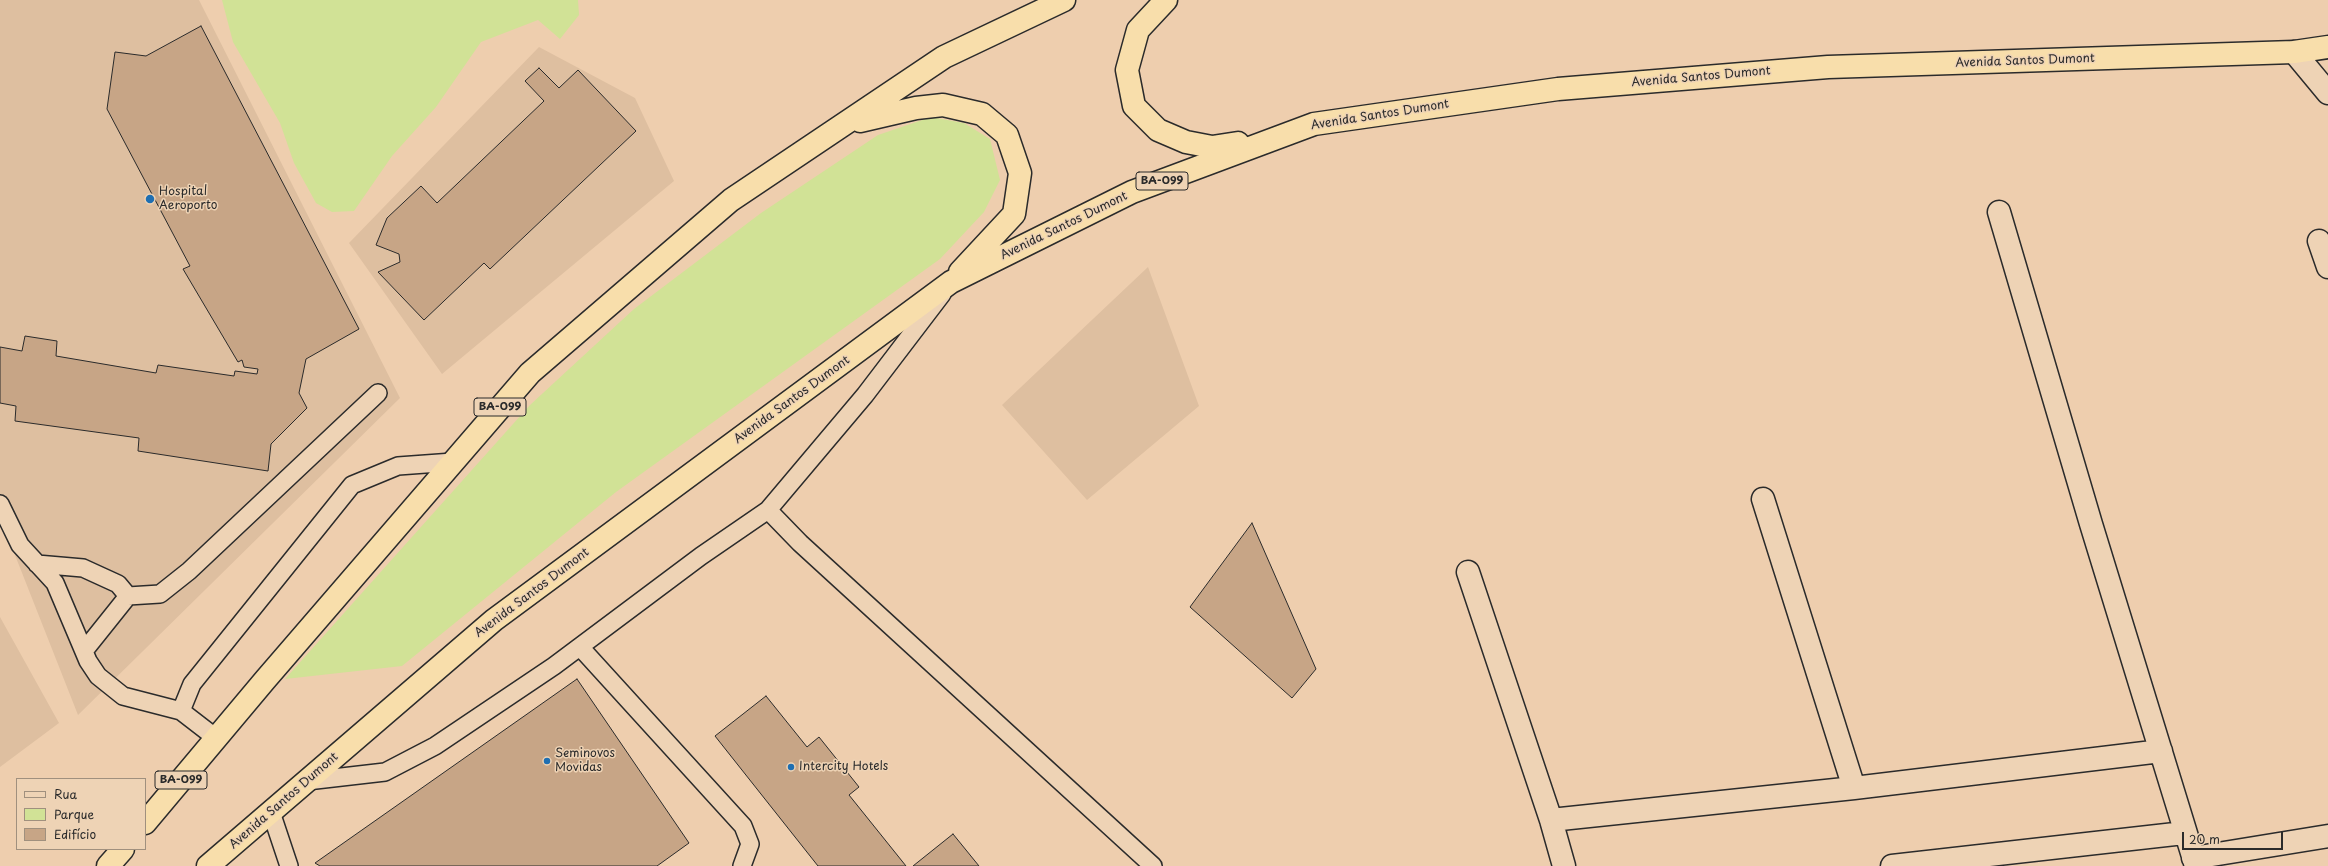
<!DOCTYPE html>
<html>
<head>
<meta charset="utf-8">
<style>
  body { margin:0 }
  #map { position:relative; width:2328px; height:866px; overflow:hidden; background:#eeceae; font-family:"Playpen Sans",sans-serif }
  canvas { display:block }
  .legend { position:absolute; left:16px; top:778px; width:130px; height:72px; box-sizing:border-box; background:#eed3b5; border:1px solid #a0907e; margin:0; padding:5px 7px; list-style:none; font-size:12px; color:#2b2b2b }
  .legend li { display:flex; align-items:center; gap:8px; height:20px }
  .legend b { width:20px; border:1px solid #a0907e }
  .scale { position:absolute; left:2182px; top:832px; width:101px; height:18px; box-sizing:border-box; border:2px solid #2b2b2b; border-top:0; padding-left:5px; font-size:12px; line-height:14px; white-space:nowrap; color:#2b2b2b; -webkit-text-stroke:3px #eed3b5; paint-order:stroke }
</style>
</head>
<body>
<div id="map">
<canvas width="2328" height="866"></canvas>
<ul class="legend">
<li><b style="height:5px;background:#eed3b5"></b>Rua</li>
<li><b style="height:11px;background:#d1e296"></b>Parque</li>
<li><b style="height:11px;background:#c7a586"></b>Edifício</li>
</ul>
<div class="scale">20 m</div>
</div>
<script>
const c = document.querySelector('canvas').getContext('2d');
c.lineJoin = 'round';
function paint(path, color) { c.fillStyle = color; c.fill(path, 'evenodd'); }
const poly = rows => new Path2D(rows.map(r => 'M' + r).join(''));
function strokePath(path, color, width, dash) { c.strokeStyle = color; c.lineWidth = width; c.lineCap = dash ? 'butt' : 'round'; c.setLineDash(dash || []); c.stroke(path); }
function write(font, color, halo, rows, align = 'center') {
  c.font = font + ' "Playpen Sans",sans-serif'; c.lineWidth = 3; c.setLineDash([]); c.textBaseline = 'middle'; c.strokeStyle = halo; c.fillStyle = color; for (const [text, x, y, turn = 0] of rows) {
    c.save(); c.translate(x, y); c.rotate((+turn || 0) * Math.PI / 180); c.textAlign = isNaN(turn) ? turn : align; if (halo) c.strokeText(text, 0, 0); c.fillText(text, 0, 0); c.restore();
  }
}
paint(poly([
  [0,0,199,0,400,398,78,715,0,517],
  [539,47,635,98,674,181,442,374,349,243],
  [1148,267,1199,406,1087,500,1002,405],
  [0,617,59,723,0,767]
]), '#debfa0');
paint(poly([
  [222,0,578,0,579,15,560,39,538,20,481,42,436,107,392,156,354,211,332,212,316,203,294,163,280,123,233,42],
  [931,117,964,123,990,139,1000,180,984,212,940,259,616,492,402,666,285,679,530,405,634,309,761,213,878,135]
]), '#d1e296');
const building = poly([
  [201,26,359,329,306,359,299,393,307,408,271,444,268,471,138,451,139,438,15,421,16,406,0,403,0,347,22,351,25,336,57,341,56,356,156,373,158,365,234,376,235,371,257,374,258,369,244,367,242,360,238,362,183,269,190,266,107,109,115,52,146,56,201,26],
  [539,68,559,88,578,70,636,131,490,269,484,263,424,320,378,272,400,262,399,254,376,245,387,218,421,186,437,203,544,101,525,81,539,68],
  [1252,523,1316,669,1292,698,1190,607,1252,523],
  [577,679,689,843,657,866,320,866,315,863,577,679],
  [766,696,807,747,819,737,859,787,849,795,906,866,818,866,715,736,766,696],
  [953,834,979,866,913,866,953,834]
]);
paint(building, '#c7a586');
strokePath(building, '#2b2b2b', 1);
const lane = poly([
  [0,504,20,545,55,583,88,661,98,676,123,696,181,711,216,738],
  [768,510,800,543,1153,866],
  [37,564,83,568,118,584,128,596],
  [580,647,743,826,750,844,742,866],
  [84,651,128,596,160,594,189,571,378,393],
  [181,711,192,684,352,485,398,466,453,462],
  [307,781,385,772,435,746,554,666,701,556,768,510,865,395,942,294],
  [271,812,289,866]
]);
const street = poly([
  [2294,52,2328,93],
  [1999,212,2091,524,2196,866],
  [2319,241,2328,267],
  [1763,499,1854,788],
  [1468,572,1551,820,1564,866],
  [1551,820,1854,788,2161,751],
  [2193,858,2328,836],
  [1892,866,2184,833]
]);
const highway = poly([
  [1166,0,1138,30,1127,70,1134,106,1158,130,1186,142,1212,147,1238,143],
  [860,121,916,108,943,105,982,114,1007,135,1020,173,1014,214,960,272],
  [145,823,265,680,530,373,731,200,944,57,1064,0],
  [108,866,123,849],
  [208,866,494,620,951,282,1132,192,1314,124,1558,89,1828,67,2294,52,2328,47]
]);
strokePath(lane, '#2b2b2b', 20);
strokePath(street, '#2b2b2b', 25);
strokePath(highway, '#2b2b2b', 25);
strokePath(lane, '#eed3b5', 17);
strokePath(street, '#eed3b5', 22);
strokePath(highway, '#f8deab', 22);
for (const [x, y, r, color] of [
  [150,199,5,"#1f6fb2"],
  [547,761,4,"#1f6fb2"],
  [791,767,4,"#1f6fb2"]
]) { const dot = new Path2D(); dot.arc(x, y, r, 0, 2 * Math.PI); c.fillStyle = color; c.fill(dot); strokePath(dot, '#eed3b5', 1.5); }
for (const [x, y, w] of [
  [1162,181,52],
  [500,407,52],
  [181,780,52]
]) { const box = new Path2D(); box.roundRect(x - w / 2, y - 9, w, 18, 3); c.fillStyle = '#eed3b5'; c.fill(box); strokePath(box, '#2b2b2b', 1); }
write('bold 11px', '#2b2b2b', null, [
  ["BA-099",1162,181],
  ["BA-099",500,407],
  ["BA-099",181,780]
]);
write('12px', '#2b2b2b', '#eed3b5', [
  ["Avenida Santos Dumont",2025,61,-2],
  ["Avenida Santos Dumont",1701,77,-5],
  ["Avenida Santos Dumont",1380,115,-9],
  ["Avenida Santos Dumont",1064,226,-26],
  ["Avenida Santos Dumont",792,400,-36],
  ["Avenida Santos Dumont",532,593,-37],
  ["Avenida Santos Dumont",284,801,-41]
]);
write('12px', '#2b2b2b', '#eed3b5', [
  ["Hospital",159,192],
  ["Aeroporto",159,206],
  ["Seminovos",555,754],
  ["Movidas",555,768],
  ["Intercity Hotels",799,767]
], 'left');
</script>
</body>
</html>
